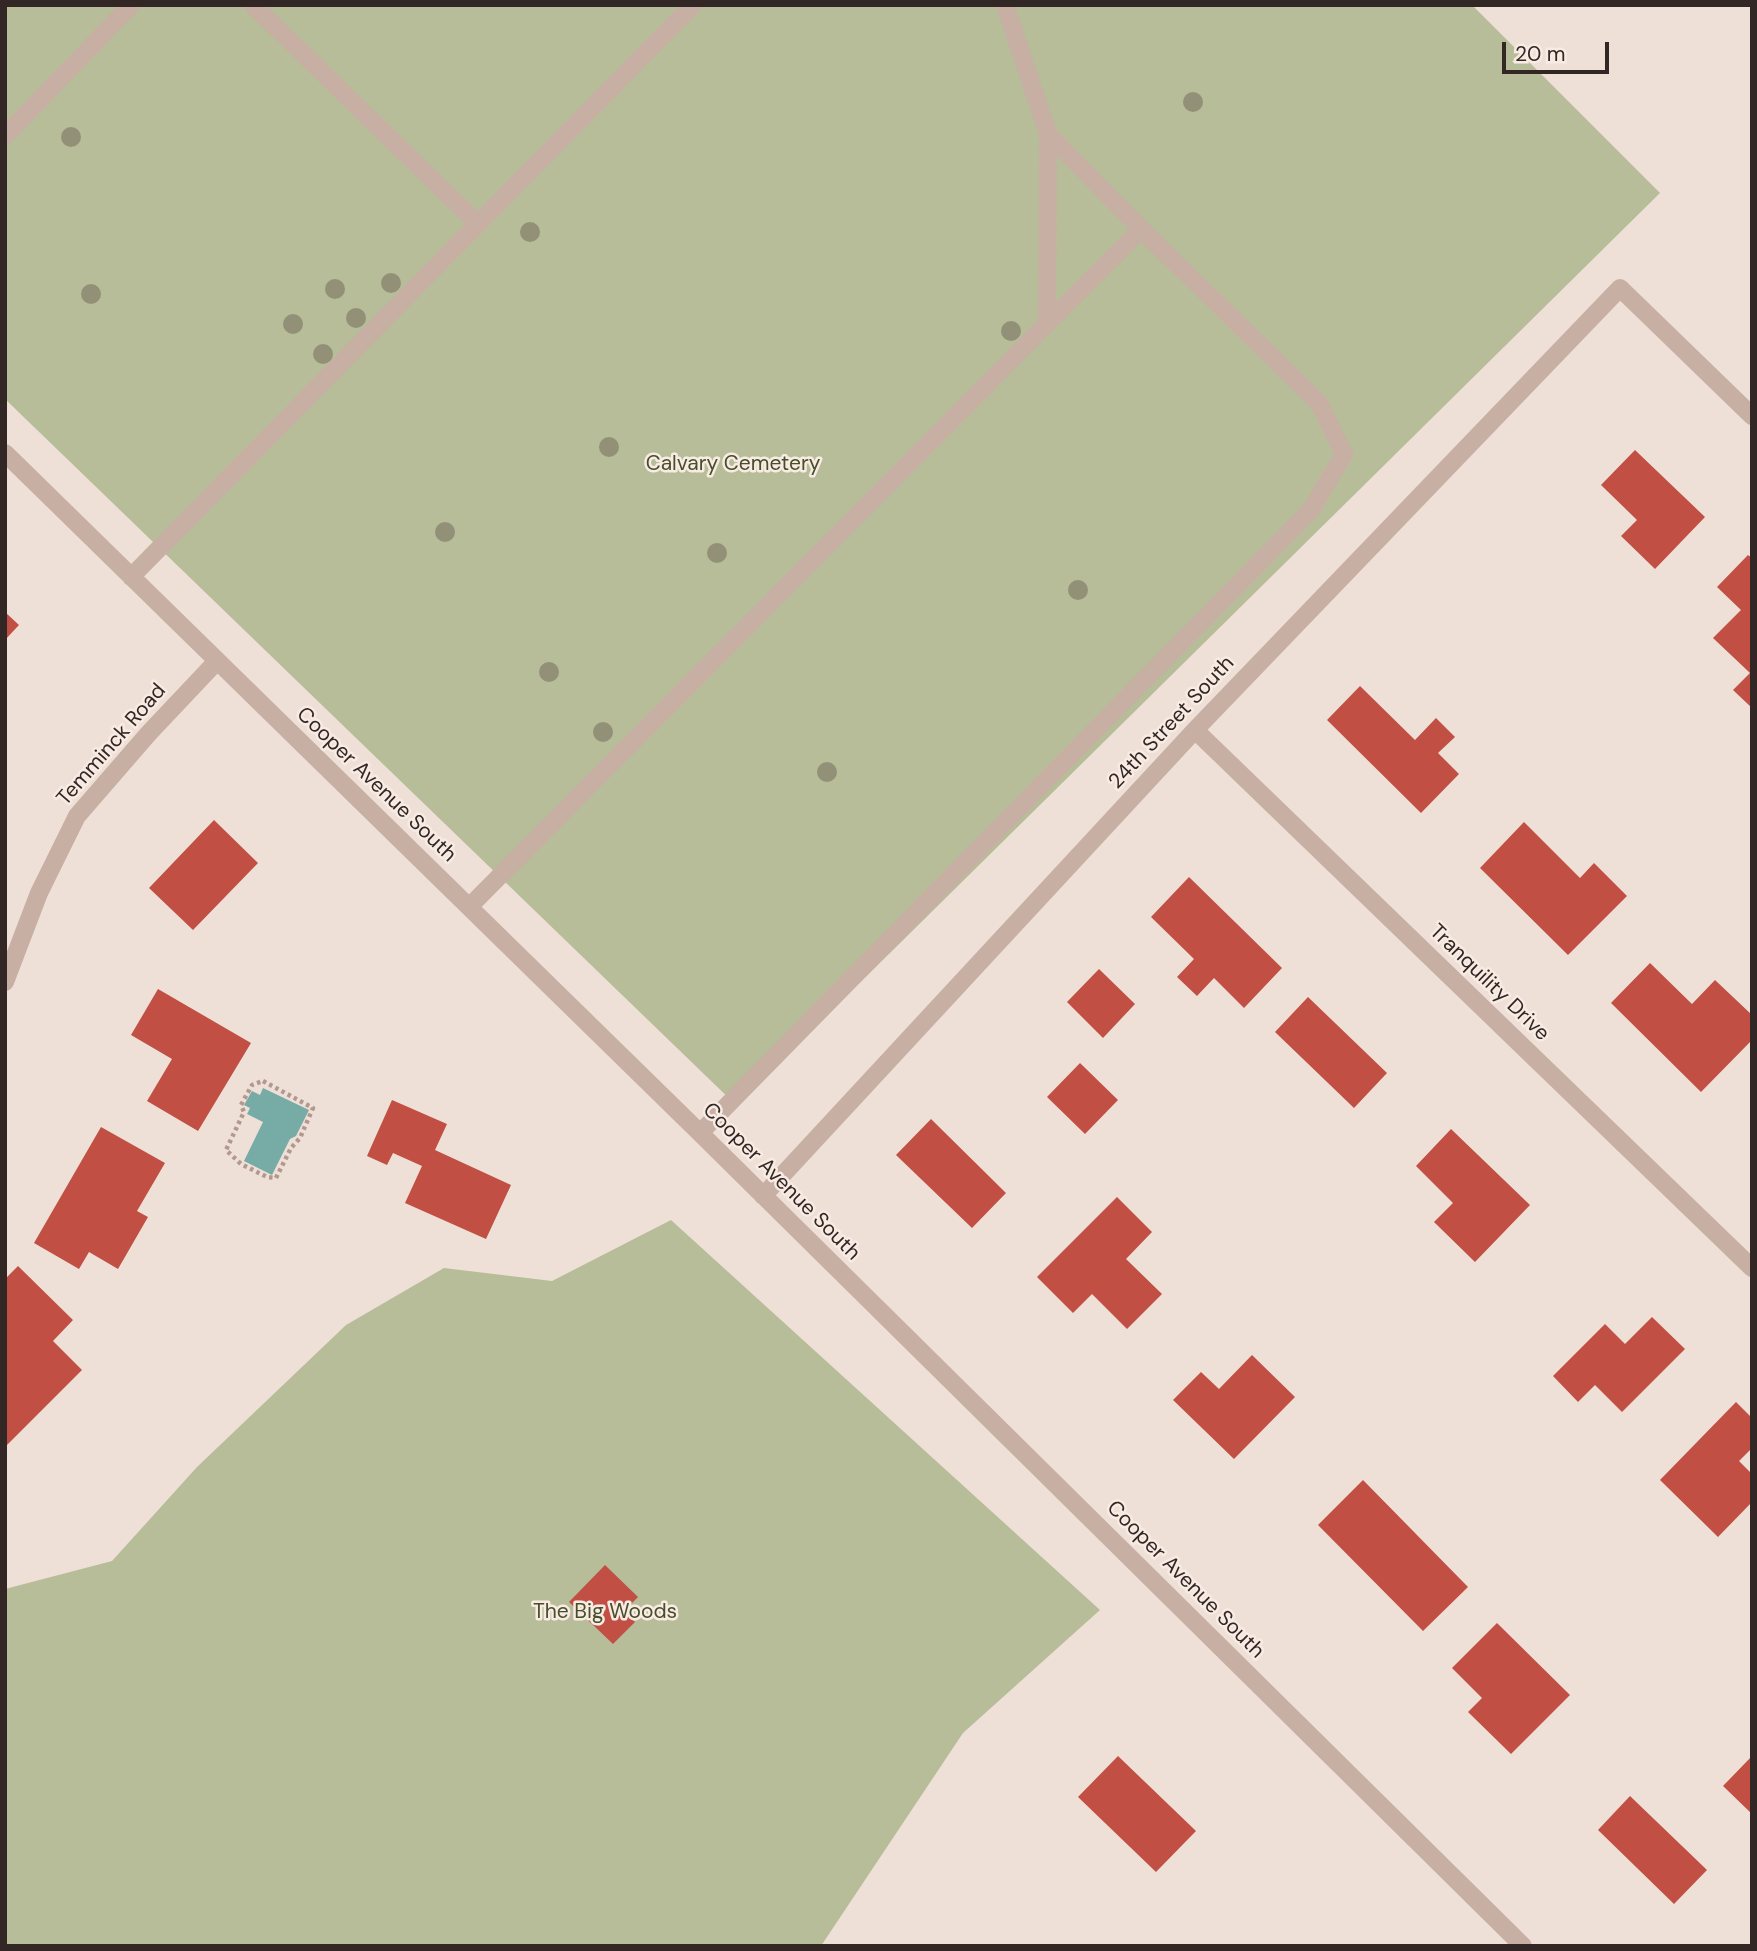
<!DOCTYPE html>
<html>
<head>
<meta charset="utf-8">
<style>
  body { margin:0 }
  #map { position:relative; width:1757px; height:1951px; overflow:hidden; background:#efe0d7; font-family:"DM Sans",sans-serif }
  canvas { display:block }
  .frame { position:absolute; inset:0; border:7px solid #322725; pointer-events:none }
  .scale { position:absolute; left:1502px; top:42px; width:107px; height:32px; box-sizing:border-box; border:4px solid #322725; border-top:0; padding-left:9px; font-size:21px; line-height:24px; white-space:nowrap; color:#322725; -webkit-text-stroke:5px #f8ebe3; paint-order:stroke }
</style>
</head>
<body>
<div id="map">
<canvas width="1757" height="1951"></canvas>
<div class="frame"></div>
<div class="scale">20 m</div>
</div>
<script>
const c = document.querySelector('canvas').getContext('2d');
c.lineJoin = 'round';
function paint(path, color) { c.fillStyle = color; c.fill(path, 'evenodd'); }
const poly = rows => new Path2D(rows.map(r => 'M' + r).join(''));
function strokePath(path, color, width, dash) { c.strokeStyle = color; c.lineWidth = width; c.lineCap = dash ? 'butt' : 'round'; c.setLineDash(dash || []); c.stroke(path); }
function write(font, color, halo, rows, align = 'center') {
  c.font = font + ' "DM Sans",sans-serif'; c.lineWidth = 5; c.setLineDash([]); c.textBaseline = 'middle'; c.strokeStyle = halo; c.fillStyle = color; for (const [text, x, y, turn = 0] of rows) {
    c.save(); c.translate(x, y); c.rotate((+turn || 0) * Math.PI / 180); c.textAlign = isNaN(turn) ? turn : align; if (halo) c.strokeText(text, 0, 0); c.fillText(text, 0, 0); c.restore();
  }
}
paint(poly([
  [5,5,1472,5,1660,193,736,1105,5,399],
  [671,1220,1100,1610,963,1733,821,1946,5,1946,5,1589,112,1561,197,1467,346,1325,444,1268,552,1281]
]), '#b7bd98');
paint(poly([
  [263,1088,309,1110,296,1136,290,1139,272,1175,244,1161,263,1122,247,1114,250,1108,244,1105,252,1091,260,1095]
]), '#77aba5');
paint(poly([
  [1635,450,1705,517,1655,569,1621,536,1637,520,1601,485],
  [1748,555,1752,558,1752,708,1733,690,1750,673,1713,638,1741,610,1717,587],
  [5,612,19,625,5,640],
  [1360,686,1415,740,1436,718,1455,737,1438,753,1459,774,1421,813,1327,720],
  [214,820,258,863,193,930,149,888],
  [1524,822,1580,878,1594,863,1627,896,1568,955,1480,868],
  [1189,877,1282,968,1244,1008,1214,978,1197,996,1177,977,1194,959,1151,917],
  [1650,963,1692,1004,1715,980,1752,1015,1752,1040,1701,1092,1611,1003],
  [1099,969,1135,1004,1103,1038,1067,1002],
  [158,989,251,1043,198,1131,147,1101,172,1059,131,1035],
  [1308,997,1387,1073,1354,1108,1275,1032],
  [1080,1063,1118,1100,1085,1134,1047,1097],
  [392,1100,447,1124,435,1150,511,1185,486,1239,405,1203,422,1166,393,1153,387,1165,367,1156],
  [931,1119,1006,1193,972,1228,896,1155],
  [101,1127,165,1163,137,1211,148,1217,118,1269,89,1252,79,1269,34,1243],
  [1451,1129,1530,1205,1475,1262,1434,1222,1453,1203,1416,1166],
  [1117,1197,1152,1232,1126,1259,1162,1294,1127,1329,1092,1294,1073,1313,1037,1277],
  [18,1266,73,1320,53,1341,82,1370,5,1447,5,1279],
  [1652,1317,1685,1349,1622,1412,1595,1385,1578,1402,1553,1376,1605,1324,1625,1344],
  [1252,1355,1295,1397,1234,1459,1173,1400,1201,1372,1219,1389],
  [1736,1402,1752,1418,1752,1448,1739,1461,1752,1474,1752,1502,1718,1537,1660,1480],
  [1363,1480,1468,1587,1423,1631,1318,1525],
  [605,1565,638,1597,624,1611,635,1622,613,1644,569,1602],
  [1497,1623,1570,1695,1511,1754,1468,1712,1482,1698,1452,1668],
  [1118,1756,1196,1831,1156,1872,1078,1797],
  [1752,1756,1752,1814,1723,1786],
  [1630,1796,1707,1870,1674,1904,1598,1830]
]), '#c14f43');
strokePath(poly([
  [263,1081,313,1108,300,1138,291,1148,276,1178,267,1177,241,1164,226,1150,244,1112,241,1105,252,1085,263,1081]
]), '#b2988e', 4.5, [3.5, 3.5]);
strokePath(poly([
  [253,5,478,224],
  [5,136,131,5],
  [1047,324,1048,134],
  [5,453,700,1133,1523,1946],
  [131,577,693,5],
  [1195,730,1752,1268],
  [469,907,1141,229,1048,134,1005,5],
  [5,982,39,893,77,816,149,733,217,661],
  [700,1133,1311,510,1344,454,1319,403,1141,229],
  [763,1196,1195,730,1620,288,1752,416]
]), '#c7afa4', 18);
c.fillStyle = '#939078';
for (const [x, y] of [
  [1193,102],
  [71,137],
  [530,232],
  [391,283],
  [335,289],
  [91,294],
  [356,318],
  [293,324],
  [1011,331],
  [323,354],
  [609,447],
  [445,532],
  [717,553],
  [1078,590],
  [549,672],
  [603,732],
  [827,772]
]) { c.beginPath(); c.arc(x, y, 10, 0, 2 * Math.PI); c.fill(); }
write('21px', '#474f2a', '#f8ebe3', [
  ["Calvary Cemetery",733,464],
  ["The Big Woods",605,1612]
]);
write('21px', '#322725', '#f8ebe3', [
  ["24th Street South",1172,723,-47],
  ["Temminck Road",112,745,-49],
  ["Cooper Avenue South",376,785,44],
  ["Tranquility Drive",1489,983,44],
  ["Cooper Avenue South",781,1182,45],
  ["Cooper Avenue South",1185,1580,45]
]);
</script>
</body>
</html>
